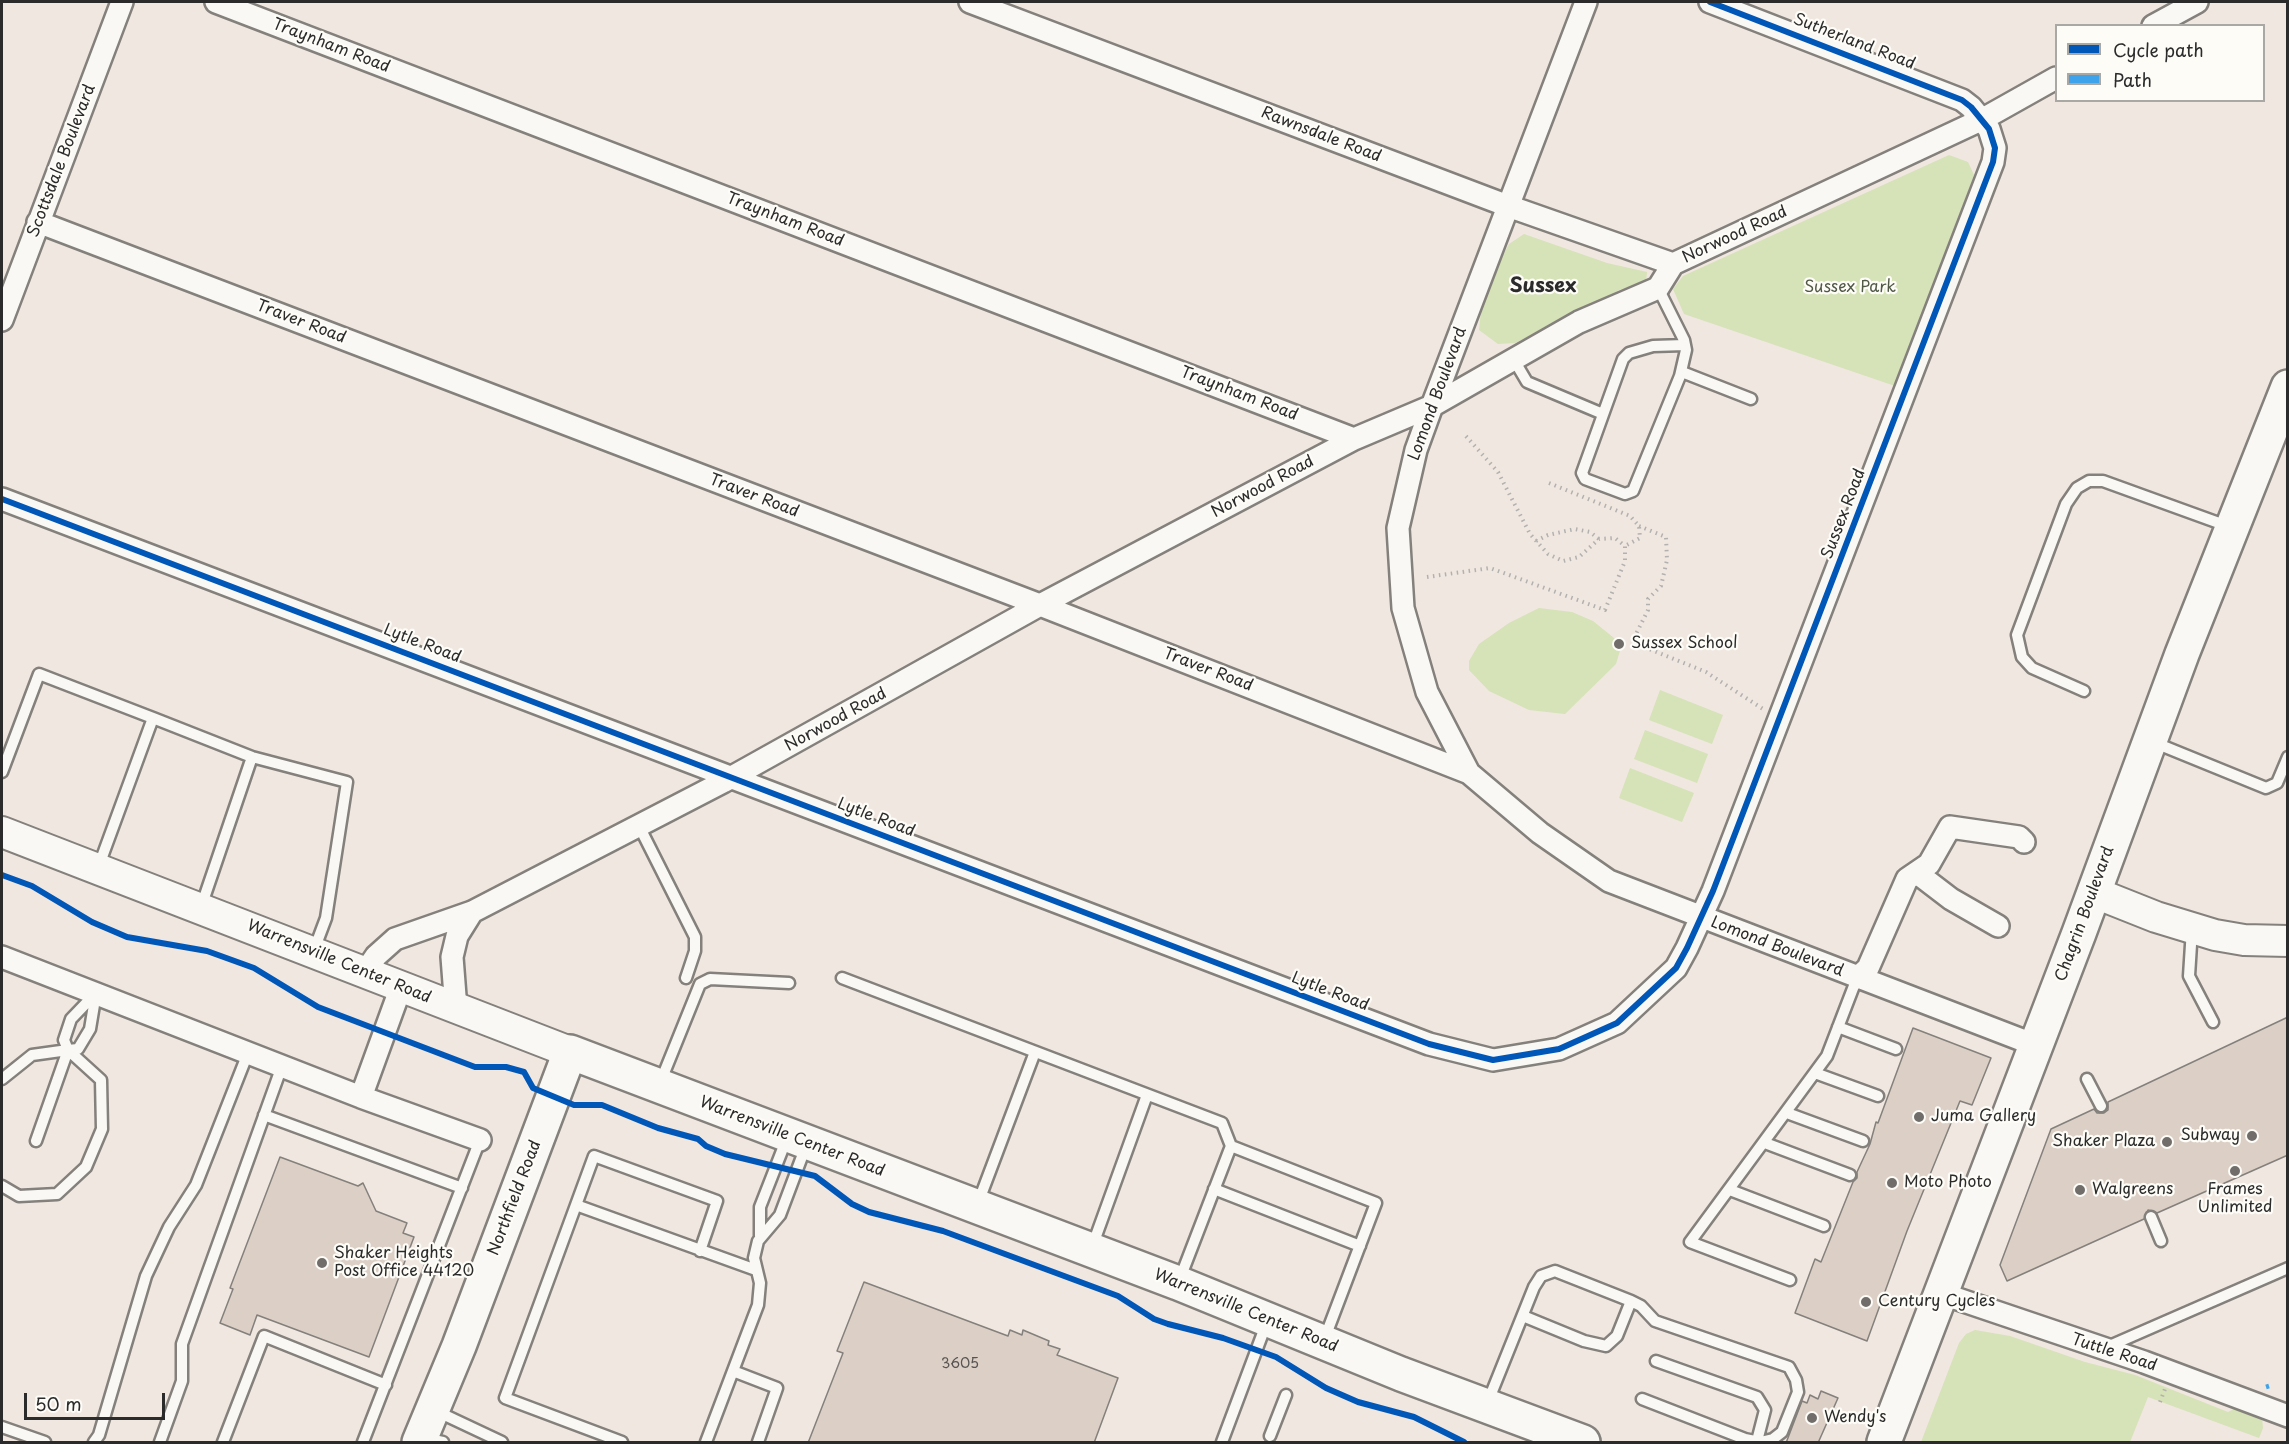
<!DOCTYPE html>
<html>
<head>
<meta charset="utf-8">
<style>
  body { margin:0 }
  #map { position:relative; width:2289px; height:1444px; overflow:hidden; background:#f0e7e0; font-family:"Playpen Sans",sans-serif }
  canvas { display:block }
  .frame { position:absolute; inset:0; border:3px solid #2b2b2b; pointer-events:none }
  .legend { position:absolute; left:2055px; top:24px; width:210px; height:78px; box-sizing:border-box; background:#fdfcf7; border:2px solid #a9a8a5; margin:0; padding:8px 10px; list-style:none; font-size:18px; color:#2b2b2b }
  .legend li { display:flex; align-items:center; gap:12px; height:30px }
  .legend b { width:30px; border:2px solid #a9a8a5 }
  .scale { position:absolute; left:24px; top:1393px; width:141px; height:27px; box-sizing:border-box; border:3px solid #2b2b2b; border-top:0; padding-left:8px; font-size:18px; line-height:21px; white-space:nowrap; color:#2b2b2b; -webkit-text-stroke:4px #fdfcf7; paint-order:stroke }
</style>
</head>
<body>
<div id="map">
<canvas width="2289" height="1444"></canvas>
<div class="frame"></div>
<ul class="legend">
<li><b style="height:8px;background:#0057b8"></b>Cycle path</li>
<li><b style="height:8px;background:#3ea3eb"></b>Path</li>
</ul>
<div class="scale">50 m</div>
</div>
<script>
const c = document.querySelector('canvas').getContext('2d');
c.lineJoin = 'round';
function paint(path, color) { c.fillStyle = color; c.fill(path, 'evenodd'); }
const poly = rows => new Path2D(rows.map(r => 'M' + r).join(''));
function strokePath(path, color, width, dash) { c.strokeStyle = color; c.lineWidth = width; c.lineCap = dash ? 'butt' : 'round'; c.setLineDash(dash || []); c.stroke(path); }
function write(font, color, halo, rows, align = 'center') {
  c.font = font + ' "Playpen Sans",sans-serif'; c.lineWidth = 4.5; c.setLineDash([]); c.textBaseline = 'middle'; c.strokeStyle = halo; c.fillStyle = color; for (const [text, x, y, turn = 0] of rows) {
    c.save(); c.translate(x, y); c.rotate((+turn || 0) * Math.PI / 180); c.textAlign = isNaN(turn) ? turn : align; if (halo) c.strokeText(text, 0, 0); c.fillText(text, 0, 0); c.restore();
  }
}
paint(poly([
  [1949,155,1968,162,1974,175,1898,387,1684,314,1673,289,1683,276],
  [1524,234,1607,263,1647,272,1646,282,1619,290,1586,310,1515,343,1498,344,1479,330,1483,293,1509,244],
  [1539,608,1572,612,1593,621,1614,638,1621,647,1616,664,1565,714,1529,710,1489,691,1469,670,1469,661,1479,644,1509,623],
  [1660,690,1723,715,1712,744,1649,720],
  [1645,730,1708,754,1697,783,1634,759],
  [1630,768,1694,793,1682,822,1619,798],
  [1975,1330,2010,1336,2085,1362,2135,1375,2228,1412,2238,1407,2262,1418,2263,1428,2259,1438,2148,1397,2130,1442,1921,1442,1959,1343,1966,1334]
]), '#d6e2b7');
const building = poly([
  [2288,1017,2288,1155,2157,1213,2148,1210,2144,1219,2007,1281,2000,1265,2051,1129,2094,1109,2097,1113,2104,1113,2108,1110,2108,1102,2288,1017],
  [1913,1028,1991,1058,1972,1105,1960,1101,1907,1231,1867,1341,1795,1313,1815,1259,1821,1262,1853,1182,1857,1178,1857,1172,1870,1144,1876,1122,1878,1123,1913,1028],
  [280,1157,358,1186,363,1183,376,1211,407,1223,403,1233,414,1237,369,1357,257,1315,250,1335,220,1323,233,1289,230,1288,280,1157],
  [864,1282,1008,1336,1010,1330,1022,1335,1023,1330,1049,1341,1048,1345,1060,1349,1057,1355,1118,1378,1094,1443,808,1443,843,1353,837,1351,864,1282],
  [1821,1391,1838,1398,1818,1443,1786,1443,1802,1401,1807,1403,1810,1395,1818,1399,1821,1391]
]);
paint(building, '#dccfc6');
strokePath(building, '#84807c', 1.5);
const lane = poly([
  [1658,288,1684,340,1686,350,1680,376,1633,491,1625,494,1585,479,1582,473,1623,359,1629,353,1653,346,1685,345],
  [1514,360,1527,382,1603,414],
  [1682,372,1751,399],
  [2084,691,2032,668,2022,657,2017,635,2066,504,2077,488,2089,481,2103,481,2230,527],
  [2153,742,2266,788,2277,783,2288,757],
  [252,757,347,782,326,918,314,950],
  [2,772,39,674,153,718],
  [639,826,695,937,695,951,686,978],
  [98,868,153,718,252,757,201,907],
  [2192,929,2189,976,2213,1022],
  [842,978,1222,1123,1231,1146,1179,1281],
  [96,993,90,1029,78,1049,68,1050,64,1040,71,1019,96,993],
  [1838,1027,1896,1049],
  [1815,1073,1878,1096],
  [2,1079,32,1055,68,1050],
  [2087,1079,2101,1106],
  [660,1083,700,984,710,979,789,983],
  [1787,1113,1863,1141],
  [264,1115,462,1188],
  [36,1141,68,1050],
  [1765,1143,1850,1175],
  [1231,1146,1376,1203,1324,1340],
  [2,1186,19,1196,57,1194,86,1167,102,1129,101,1080,68,1050],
  [1214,1189,1360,1246],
  [1730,1190,1824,1226],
  [978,1203,1035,1052],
  [576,1205,594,1156,717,1201,700,1251],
  [2151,1217,2161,1241],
  [760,1236,760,1207,787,1138],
  [1092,1247,1147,1095],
  [1790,1280,1690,1242,1827,1056,1857,978],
  [1523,1316,1584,1341,1606,1346,1617,1336,1631,1301],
  [2107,1347,2288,1268],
  [1656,1361,1757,1397,1765,1410,1757,1441],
  [733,1371,777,1388,758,1442],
  [1487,1404,1534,1287,1541,1276,1555,1271,1631,1301,1641,1306,1655,1321,1789,1367,1796,1380,1798,1392,1782,1432,1773,1439,1760,1442,1745,1439,1642,1399],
  [434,1410,502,1442],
  [2,1427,45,1442],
  [1270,1436,1286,1395],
  [424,1438,443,1442],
  [94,1442,99,1435,146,1276,169,1227,196,1185,248,1053],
  [160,1442,182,1381,182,1344,282,1066],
  [223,1442,264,1336,386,1385],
  [363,1442,480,1140],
  [622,1442,505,1398,576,1205,756,1270],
  [706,1442,758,1305,760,1283,754,1258,758,1241,780,1215,806,1146],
  [1222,1442,1267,1322]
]);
const street = poly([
  [216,2,1354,439],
  [970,2,1508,206,1673,264],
  [1586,2,1432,406,1416,450,1398,528,1403,608,1427,692,1469,773,1540,833,1609,881,2035,1045],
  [2153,26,2197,2],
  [38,222,1040,605,1469,773],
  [2,320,122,2],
  [2,499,1429,1044,1493,1060,1559,1049,1617,1023,1676,968,1687,948,1713,891,1993,162,1995,148,1989,129,1971,107,1962,100,1710,2],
  [1917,873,1951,899,1998,926],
  [2,957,361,1097,480,1140],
  [365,972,376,956,395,939,472,912,723,782,1040,605,1354,439,1432,406,1579,322,1658,288,1673,264,1983,119,2056,78],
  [1857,978,1868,968,1907,879,1929,864,1950,827,2019,837,2024,842],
  [456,1009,452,957,457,936,472,912],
  [361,1097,401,987],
  [1940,1293,2144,1362,2288,1416]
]);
const secondary = poly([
  [2,832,570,1052],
  [2093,892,2156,917,2215,935,2244,940,2288,941]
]);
const primary = poly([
  [419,1442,459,1346,570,1052,1178,1283,1401,1374,1583,1442],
  [1884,1442,2079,933,2182,654,2288,387]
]);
strokePath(lane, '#84807c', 15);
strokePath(street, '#84807c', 26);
strokePath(secondary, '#84807c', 34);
strokePath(primary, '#84807c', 38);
strokePath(poly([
  [1549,483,1630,516,1639,526,1640,538,1625,546],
  [1639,526,1666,537,1667,560,1661,586,1648,599,1648,610,1636,634,1649,649,1706,672,1763,709],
  [1536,541,1548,535,1575,529,1590,532,1599,539],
  [1427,577,1490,568,1605,610,1625,561,1625,546,1615,538,1599,539,1579,557,1563,561,1548,554,1530,534,1498,472,1464,434],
  [2160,1402,2165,1389]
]), '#b3b1af', 4, [1.5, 4.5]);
strokePath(lane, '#f9f8f5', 10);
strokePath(street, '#f9f8f5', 21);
strokePath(secondary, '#f9f8f5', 30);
strokePath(primary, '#f9f8f5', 33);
strokePath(poly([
  [2266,1387,2269,1386]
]), '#3ea3eb', 4.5, [9, 4.5]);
strokePath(poly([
  [2,499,1429,1044,1493,1060,1559,1049,1617,1023,1676,968,1687,948,1713,891,1993,162,1995,148,1989,129,1971,107,1962,100,1710,2],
  [2,875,32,886,92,922,127,937,207,951,254,968,318,1007,475,1067,506,1067,524,1072,533,1088,574,1105,602,1105,658,1128,698,1139,706,1146,725,1154,815,1176,852,1204,869,1212,943,1231,1118,1296,1154,1319,1168,1324,1223,1338,1276,1357,1326,1388,1358,1402,1414,1417,1464,1442]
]), '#0057b8', 6);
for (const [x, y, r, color] of [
  [1619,644,6,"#706d6a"],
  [1919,1117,6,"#706d6a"],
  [2252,1136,6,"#706d6a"],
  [2167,1142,6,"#706d6a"],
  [2235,1171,6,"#706d6a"],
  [1892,1183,6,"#706d6a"],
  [2080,1190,6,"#706d6a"],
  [322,1263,6,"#706d6a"],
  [1866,1302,6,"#706d6a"],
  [1812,1418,6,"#706d6a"]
]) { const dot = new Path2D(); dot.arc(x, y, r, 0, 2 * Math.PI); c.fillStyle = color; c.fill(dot); strokePath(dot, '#fdfcf7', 2); }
write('14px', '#575452', null, [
  ["3605",960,1364]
]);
write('16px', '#2b2b2b', '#fdfcf7', [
  ["Sutherland Road",1854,42,21],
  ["Traynham Road",331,46,21],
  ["Rawnsdale Road",1321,135,21],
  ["Scottsdale Boulevard",62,161,-69],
  ["Traynham Road",785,220,21],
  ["Norwood Road",1735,235,-25],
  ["Traver Road",301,322,21],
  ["Traynham Road",1239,394,21],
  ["Lomond Boulevard",1438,394,-70],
  ["Norwood Road",1263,487,-28],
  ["Traver Road",754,496,21],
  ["Sussex Road",1844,514,-69],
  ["Lytle Road",422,644,21],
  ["Traver Road",1208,670,21],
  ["Norwood Road",836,720,-29],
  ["Lytle Road",876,818,21],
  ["Chagrin Boulevard",2085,914,-70],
  ["Lomond Boulevard",1777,947,21],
  ["Warrensville Center Road",339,962,22],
  ["Lytle Road",1330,992,21],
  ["Warrensville Center Road",792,1137,21],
  ["Northfield Road",515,1198,-69],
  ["Warrensville Center Road",1246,1311,22],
  ["Tuttle Road",2114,1353,18]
]);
write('16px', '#505846', '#fdfcf7', [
  ["Sussex Park",1850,288]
]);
write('16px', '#2b2b2b', '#fdfcf7', [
  ["Sussex School",1631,644],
  ["Juma Gallery",1931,1117],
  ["Subway",2240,1136,"right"],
  ["Shaker Plaza",2155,1142,"right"],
  ["Moto Photo",1904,1183],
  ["Walgreens",2092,1190],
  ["Frames",2235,1190,"center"],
  ["Unlimited",2235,1208,"center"],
  ["Shaker Heights",334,1254],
  ["Post Office 44120",334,1272],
  ["Century Cycles",1878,1302],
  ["Wendy's",1824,1418]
], 'left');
write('bold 20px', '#2b2b2b', '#fdfcf7', [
  ["Sussex",1543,286]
]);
</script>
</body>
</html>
